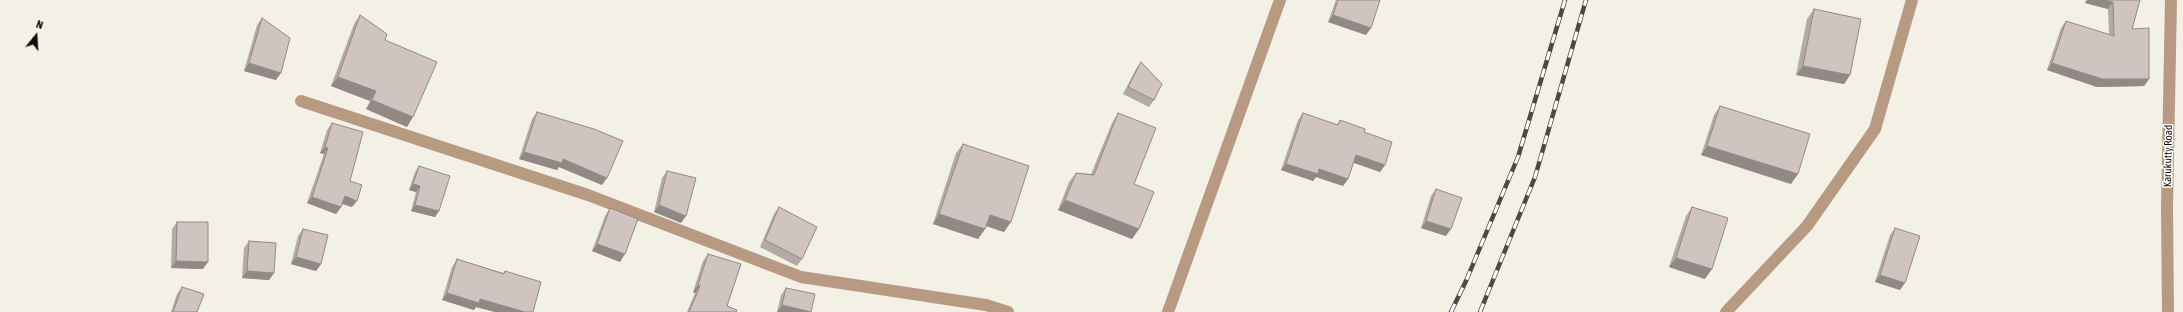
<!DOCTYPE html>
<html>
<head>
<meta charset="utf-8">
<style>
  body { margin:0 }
  #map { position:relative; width:2183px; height:312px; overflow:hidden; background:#f3f0e5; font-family:"Asap Condensed",sans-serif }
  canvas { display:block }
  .north { position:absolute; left:16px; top:16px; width:40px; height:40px; -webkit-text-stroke:3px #fff; paint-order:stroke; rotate:18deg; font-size:11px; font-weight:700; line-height:16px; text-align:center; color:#0f0e0b }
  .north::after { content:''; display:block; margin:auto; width:14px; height:18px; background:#0f0e0b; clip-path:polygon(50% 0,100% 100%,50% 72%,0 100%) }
</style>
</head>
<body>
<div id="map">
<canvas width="2183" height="312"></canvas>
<div class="north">N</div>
</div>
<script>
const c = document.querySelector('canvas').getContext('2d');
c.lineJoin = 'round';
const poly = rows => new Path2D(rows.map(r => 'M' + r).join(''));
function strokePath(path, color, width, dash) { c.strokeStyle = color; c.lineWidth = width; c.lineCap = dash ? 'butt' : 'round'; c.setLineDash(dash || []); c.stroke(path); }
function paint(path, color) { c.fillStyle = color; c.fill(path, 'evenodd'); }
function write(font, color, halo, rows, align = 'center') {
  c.font = font + ' "Asap Condensed",sans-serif'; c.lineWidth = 3; c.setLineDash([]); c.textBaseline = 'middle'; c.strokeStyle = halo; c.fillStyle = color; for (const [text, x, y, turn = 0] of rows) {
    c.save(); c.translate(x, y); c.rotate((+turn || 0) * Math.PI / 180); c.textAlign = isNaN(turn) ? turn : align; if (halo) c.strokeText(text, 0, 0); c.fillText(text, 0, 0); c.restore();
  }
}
strokePath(poly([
  [301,101,588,195,801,277,986,305,1008,312],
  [1168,312,1280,0],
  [1726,312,1807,226,1875,129,1912,0]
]), '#b89a83', 12);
strokePath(poly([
  [2168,312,2167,208,2171,0]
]), '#b89a83', 12);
const rail = poly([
  [1451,312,1466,281,1518,157,1565,0],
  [1480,312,1535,177,1586,0]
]);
strokePath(rail, '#4a4944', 4.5);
strokePath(rail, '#fff', 3, [9]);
paint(poly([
  [1336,0,1380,0,1366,35,1328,22],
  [2086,0,2140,0,2132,29,2149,79,2144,86,2097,87,2047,70,2061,28,2066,21,2109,35,2108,9,2085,3],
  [1814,9,1850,75,1844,84,1796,75,1807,19],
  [360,15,385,40,407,127,366,109,370,101,331,86,354,24],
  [262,18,276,80,244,71,257,25],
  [1141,62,1154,100,1149,107,1123,94,1136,69],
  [1720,106,1791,184,1701,155,1714,115],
  [537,112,602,185,559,167,557,170,519,159,532,119],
  [1118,113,1134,184,1132,239,1058,210,1069,182,1076,173,1091,174,1112,123],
  [1303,113,1337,125,1340,120,1364,132,1385,165,1380,172,1354,162,1348,179,1343,186,1316,177,1313,181,1281,170,1298,120],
  [332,123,350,181,352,207,342,204,341,207,336,214,307,203,324,154,320,153,327,130],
  [963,144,1004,232,986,226,985,229,978,239,933,224,956,153],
  [419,166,439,211,435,217,411,211,416,192,409,190,415,172],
  [667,171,681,223,654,212,662,178],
  [1436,189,1446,236,1421,228,1431,196],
  [779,207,802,259,797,266,760,247,774,214],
  [1692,207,1705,279,1669,267,1686,216],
  [610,208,620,262,592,251,605,216],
  [177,222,203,269,171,268,172,229],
  [1895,228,1900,290,1875,282,1890,235],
  [303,229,321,264,316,271,291,264,298,236],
  [249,241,274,273,269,280,242,278,244,248],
  [708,254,727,306,736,312,687,312,695,293,693,292,703,261],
  [457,259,503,273,505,271,533,312,495,312,476,307,474,310,442,300,452,267],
  [182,287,197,312,171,312,177,294],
  [786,288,811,312,777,312,781,295]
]), '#b3a9a5');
paint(poly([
  [2088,0,2105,0,2113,2,2108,9,2085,3],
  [1333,15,1371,28,1366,35,1328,22],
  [249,63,281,73,276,80,244,71],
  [2052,63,2149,79,2144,86,2097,87,2047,70],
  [1803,66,1850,75,1844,84,1796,75],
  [338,77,376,91,370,101,331,86],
  [372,100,413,117,407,127,366,109],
  [1707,146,1798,174,1791,184,1701,155],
  [325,147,328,148,324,154,320,153],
  [524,152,563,159,607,178,602,185,559,167,557,170,519,159],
  [1356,155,1385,165,1380,172,1351,162],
  [1286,164,1319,169,1348,179,1343,186,1316,177,1313,181,1281,170],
  [413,184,420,186,416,192,409,190],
  [345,196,357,201,352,207,340,203],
  [312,197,341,207,336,214,307,203],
  [1065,200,1139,229,1132,239,1058,210],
  [415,205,439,211,435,217,411,211],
  [659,205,686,216,681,223,654,212],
  [939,214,985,229,978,239,933,224],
  [990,215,1011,222,1004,232,983,225],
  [1426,221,1451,229,1446,236,1421,228],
  [597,244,625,254,620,262,592,251],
  [296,257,321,264,316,271,291,264],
  [1676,258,1712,269,1705,279,1669,267],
  [176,261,208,262,203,269,171,268],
  [247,271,274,273,269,280,242,278],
  [1880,275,1905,283,1900,290,1875,282],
  [698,285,700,286,695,293,693,292],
  [447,293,480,299,525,312,495,312,476,307,474,310,442,300],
  [782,305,811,312,777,312]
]), '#928986');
const building = poly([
  [1338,0,1380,0,1371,28,1333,15,1338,0],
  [2105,0,2140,0,2132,29,2149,28,2149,79,2102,79,2052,63,2066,21,2114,36,2113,2,2105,0],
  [1814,9,1861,19,1850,75,1803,66,1814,9],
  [360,15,387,34,385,40,437,62,413,117,372,100,376,91,338,77,360,15],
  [262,18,290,38,281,73,249,63,262,18],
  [1141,62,1162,84,1154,100,1128,87,1141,62],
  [1720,106,1810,134,1798,174,1707,146,1720,106],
  [537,112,594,129,623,141,607,178,563,159,562,163,524,152,537,112],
  [1118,113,1156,128,1134,184,1154,192,1139,229,1065,200,1076,173,1094,175,1118,113],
  [1303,113,1338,125,1340,120,1365,129,1364,132,1392,142,1385,165,1356,155,1348,179,1319,169,1318,174,1286,164,1303,113],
  [332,123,363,132,350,181,362,185,357,201,345,196,341,207,312,197,328,148,325,147,332,123],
  [963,144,1029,166,1011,222,990,215,985,229,939,214,963,144],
  [419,166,450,176,439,211,415,205,420,186,413,184,419,166],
  [667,171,696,178,686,216,659,205,667,171],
  [1436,189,1462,198,1451,229,1426,221,1436,189],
  [779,207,817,227,802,259,765,240,779,207],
  [1692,207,1728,218,1712,269,1676,258,1692,207],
  [610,208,638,219,625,254,597,244,610,208],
  [177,222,208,222,208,262,176,261,177,222],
  [1895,228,1920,236,1905,283,1880,275,1895,228],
  [303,229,328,235,321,264,296,257,303,229],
  [249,241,276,243,274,273,247,271,249,241],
  [708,254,741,264,727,306,737,310,736,312,689,312,700,286,698,285,708,254],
  [457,259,504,274,505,271,541,282,533,312,525,312,480,299,479,303,447,293,457,259],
  [182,287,204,294,197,312,173,312,182,287],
  [786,288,815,294,811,312,782,305,786,288]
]);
paint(building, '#d0c4c0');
strokePath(building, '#928986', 1);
write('11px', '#0f0e0b', '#fff', [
  ["Karukutty Road",2168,156,-89]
]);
</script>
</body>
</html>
